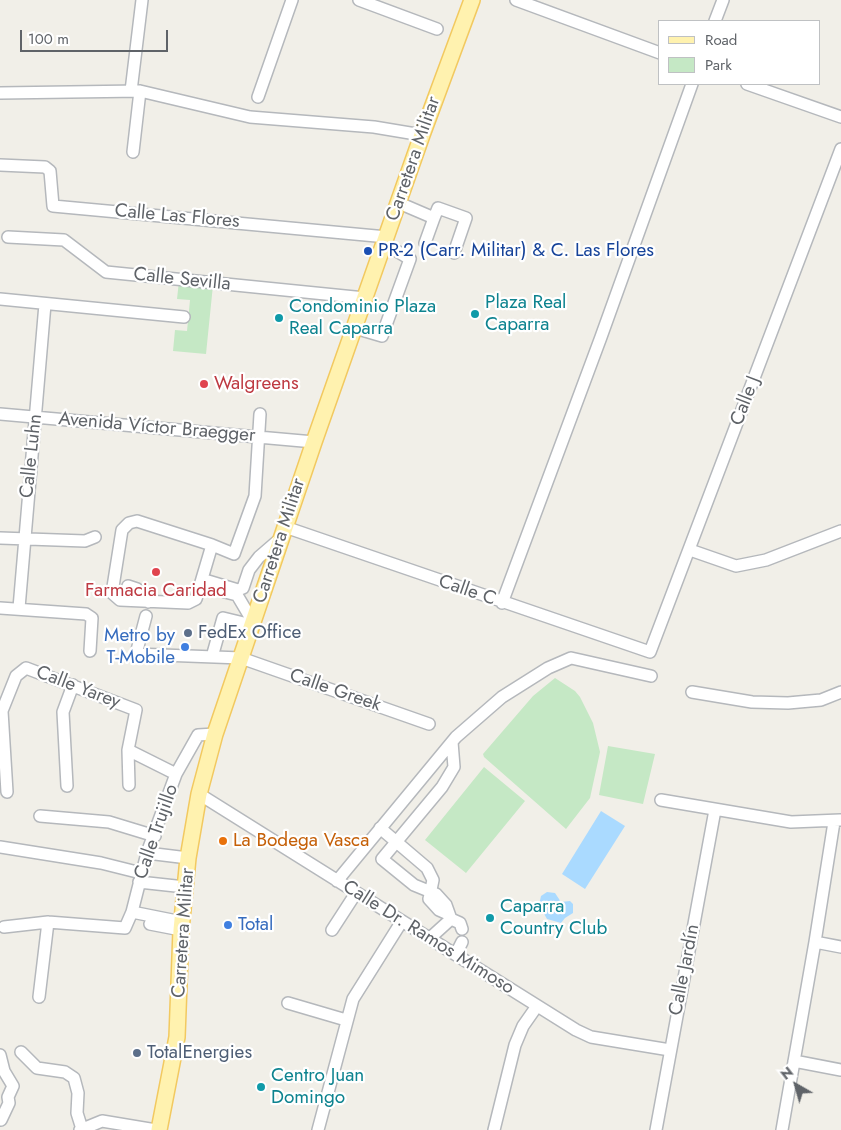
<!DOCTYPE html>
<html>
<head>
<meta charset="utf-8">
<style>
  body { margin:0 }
  #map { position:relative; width:841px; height:1130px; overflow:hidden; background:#f1efe8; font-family:Jost,sans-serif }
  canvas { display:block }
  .legend { position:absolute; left:658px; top:20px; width:162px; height:65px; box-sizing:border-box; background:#fff; border:1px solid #bfc1c3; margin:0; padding:6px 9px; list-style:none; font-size:15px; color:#5f6368 }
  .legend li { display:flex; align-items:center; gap:10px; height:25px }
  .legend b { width:25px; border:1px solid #bfc1c3 }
  .north { position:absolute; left:771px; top:1060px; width:50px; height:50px; -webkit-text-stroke:4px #fff; paint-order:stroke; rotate:322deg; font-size:14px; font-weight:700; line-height:20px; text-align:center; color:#5f6368 }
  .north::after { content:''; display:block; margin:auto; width:18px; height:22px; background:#5f6368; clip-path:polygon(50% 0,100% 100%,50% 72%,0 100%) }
  .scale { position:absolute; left:20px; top:30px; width:148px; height:22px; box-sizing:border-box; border:2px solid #5f6368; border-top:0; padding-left:6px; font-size:15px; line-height:18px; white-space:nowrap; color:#5f6368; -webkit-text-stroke:4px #fff; paint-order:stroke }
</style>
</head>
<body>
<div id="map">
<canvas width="841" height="1130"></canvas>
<ul class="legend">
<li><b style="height:6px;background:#fff2af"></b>Road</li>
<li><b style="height:14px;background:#c5e8c5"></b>Park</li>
</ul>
<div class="north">N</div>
<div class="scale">100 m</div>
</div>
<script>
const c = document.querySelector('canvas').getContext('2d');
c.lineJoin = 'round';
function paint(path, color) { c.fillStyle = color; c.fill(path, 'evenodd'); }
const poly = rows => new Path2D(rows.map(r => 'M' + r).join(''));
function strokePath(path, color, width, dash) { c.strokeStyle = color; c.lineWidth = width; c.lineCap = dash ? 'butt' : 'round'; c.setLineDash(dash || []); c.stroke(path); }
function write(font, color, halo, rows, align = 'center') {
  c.font = font + ' Jost,sans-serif'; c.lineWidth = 4.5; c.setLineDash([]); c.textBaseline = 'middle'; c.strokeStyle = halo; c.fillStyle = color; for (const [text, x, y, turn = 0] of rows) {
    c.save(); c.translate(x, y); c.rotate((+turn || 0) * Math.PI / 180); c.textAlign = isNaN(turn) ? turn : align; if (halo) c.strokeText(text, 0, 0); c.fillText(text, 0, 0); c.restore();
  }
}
paint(poly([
  [179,281,213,285,206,354,173,351,175,330,187,331,190,300,177,299],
  [555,678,575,691,580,697,593,723,600,752,590,798,566,829,484,757,483,754,533,696],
  [608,746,655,754,643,804,599,795],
  [484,767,525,801,466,873,425,840]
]), '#c5e8c5');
paint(poly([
  [601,811,625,826,585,889,562,874],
  [547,892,555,893,561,902,570,901,573,904,573,913,565,918,561,923,547,919,539,905,541,896]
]), '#aadaff');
const minor = poly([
  [359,0,437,29],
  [516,0,660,53],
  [715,21,723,0],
  [747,84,841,117],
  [131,91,142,0],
  [0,93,140,91,250,117,374,127,422,135],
  [258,97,292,0],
  [133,152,140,91],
  [0,165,45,167,50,171,53,206,387,237],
  [399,203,434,218,438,208,466,218,454,253],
  [8,237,64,240,106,272,365,298],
  [425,243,434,218],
  [0,299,184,317],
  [355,328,382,336,410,259,385,244],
  [0,414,314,442],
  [285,527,650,652,841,149],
  [0,538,85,541,95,537],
  [212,545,137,521,129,523,122,530,112,593,120,600,188,603,196,599,212,545,234,554,255,496,260,414],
  [690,550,736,566,766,560,841,531],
  [201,582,208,581,238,590,243,588,249,570,259,557,281,538],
  [128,586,137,589,148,602],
  [225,592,237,595,253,622],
  [502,603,601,337,692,84],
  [0,608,86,614,92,618,90,651],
  [19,608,45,304],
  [146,616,136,654,241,658,429,724],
  [212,657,223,618,252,625],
  [692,692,752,702,788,703,821,700,841,692],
  [452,742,454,767,442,787,382,859,414,885,436,894,446,905,451,919,460,923,462,929],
  [128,750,129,785],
  [67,786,63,712,73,685],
  [7,792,2,711,16,676,26,668,136,710,128,750,176,774],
  [199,794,576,1030,591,1037,670,1050],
  [661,800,791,822,840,820],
  [40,816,109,822,155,836],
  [380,828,427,868,433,880,429,899,439,910,448,914],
  [0,847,101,863,141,873],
  [147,853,188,858],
  [337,881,456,737,502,697,548,668,571,658,651,676],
  [139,882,185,887],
  [132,912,182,922],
  [150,924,181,930],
  [4,927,48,922,125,928,132,912,147,853,176,774,198,735,215,734],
  [332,930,356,893],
  [430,938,451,919],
  [815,942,841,947],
  [456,954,462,942],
  [39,997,48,922],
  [288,1003,346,1020],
  [21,1052,37,1068,65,1072,74,1078,78,1093,77,1113,82,1129],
  [0,1055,4,1071,13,1086,8,1097,9,1103,1,1120],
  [794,1061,841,1070],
  [80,1130,102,1121,156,1130],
  [318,1130,353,999,402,921],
  [494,1130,515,1045,523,1026,537,1006],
  [656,1130,715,810],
  [782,1130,815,942,834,822]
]);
const major = poly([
  [159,1130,177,1037,181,930,188,858,199,794,215,734,314,442,422,135,472,0]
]);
strokePath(minor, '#b5b8bc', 14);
strokePath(major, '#f2c960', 18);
strokePath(minor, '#fff', 11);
strokePath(major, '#fff2af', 15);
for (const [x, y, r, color] of [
  [368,251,5,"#1a4fb4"],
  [475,314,5,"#0f9aa8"],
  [279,318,5,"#0f9aa8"],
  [204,384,5,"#e0444e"],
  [156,572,5,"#e0444e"],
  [188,633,5,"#5c6f8a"],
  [185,647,5,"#3f7fe0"],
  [223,841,5,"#e8710a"],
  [490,918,5,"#0f9aa8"],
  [228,925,5,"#3f7fe0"],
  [137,1053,5,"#5c6f8a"],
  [261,1087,5,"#0f9aa8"]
]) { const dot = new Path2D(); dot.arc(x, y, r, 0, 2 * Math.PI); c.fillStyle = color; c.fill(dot); strokePath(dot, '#fff', 2); }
write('19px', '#5f6368', '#fff', [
  ["Carretera Militar",414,159,-71],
  ["Calle Las Flores",177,217,5],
  ["Calle Sevilla",182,280,6],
  ["Calle J",746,401,-69],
  ["Avenida Víctor Braegger",157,428,5],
  ["Calle Luhn",32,456,-84],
  ["Carretera Militar",280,541,-72],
  ["Calle C",467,591,19],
  ["Calle Yarey",78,688,21],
  ["Calle Greek",335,691,19],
  ["Calle Trujillo",157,832,-71],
  ["Carretera Militar",184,933,-86],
  ["Calle Dr. Ramos Mimoso",428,938,32],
  ["Calle Jardín",685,970,-79]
]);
write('19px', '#164399', '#fff', [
  ["PR-2 (Carr. Militar) & C. Las Flores",378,251]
], 'left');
write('19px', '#0d838f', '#fff', [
  ["Plaza Real",485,303],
  ["Caparra",485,325],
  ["Condominio Plaza",289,307],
  ["Real Caparra",289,329],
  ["Caparra",500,907],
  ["Country Club",500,929],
  ["Centro Juan",271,1076],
  ["Domingo",271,1098]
], 'left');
write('19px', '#be3a42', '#fff', [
  ["Walgreens",214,384],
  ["Farmacia Caridad",156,591,"center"]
], 'left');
write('19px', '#4e5e75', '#fff', [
  ["FedEx Office",198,633],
  ["TotalEnergies",147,1053]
], 'left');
write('19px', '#366cbe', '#fff', [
  ["Metro by",175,636],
  ["T-Mobile",175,658],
  ["Total",238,925,"left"]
], 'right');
write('19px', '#c56008', '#fff', [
  ["La Bodega Vasca",233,841]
], 'left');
</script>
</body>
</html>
